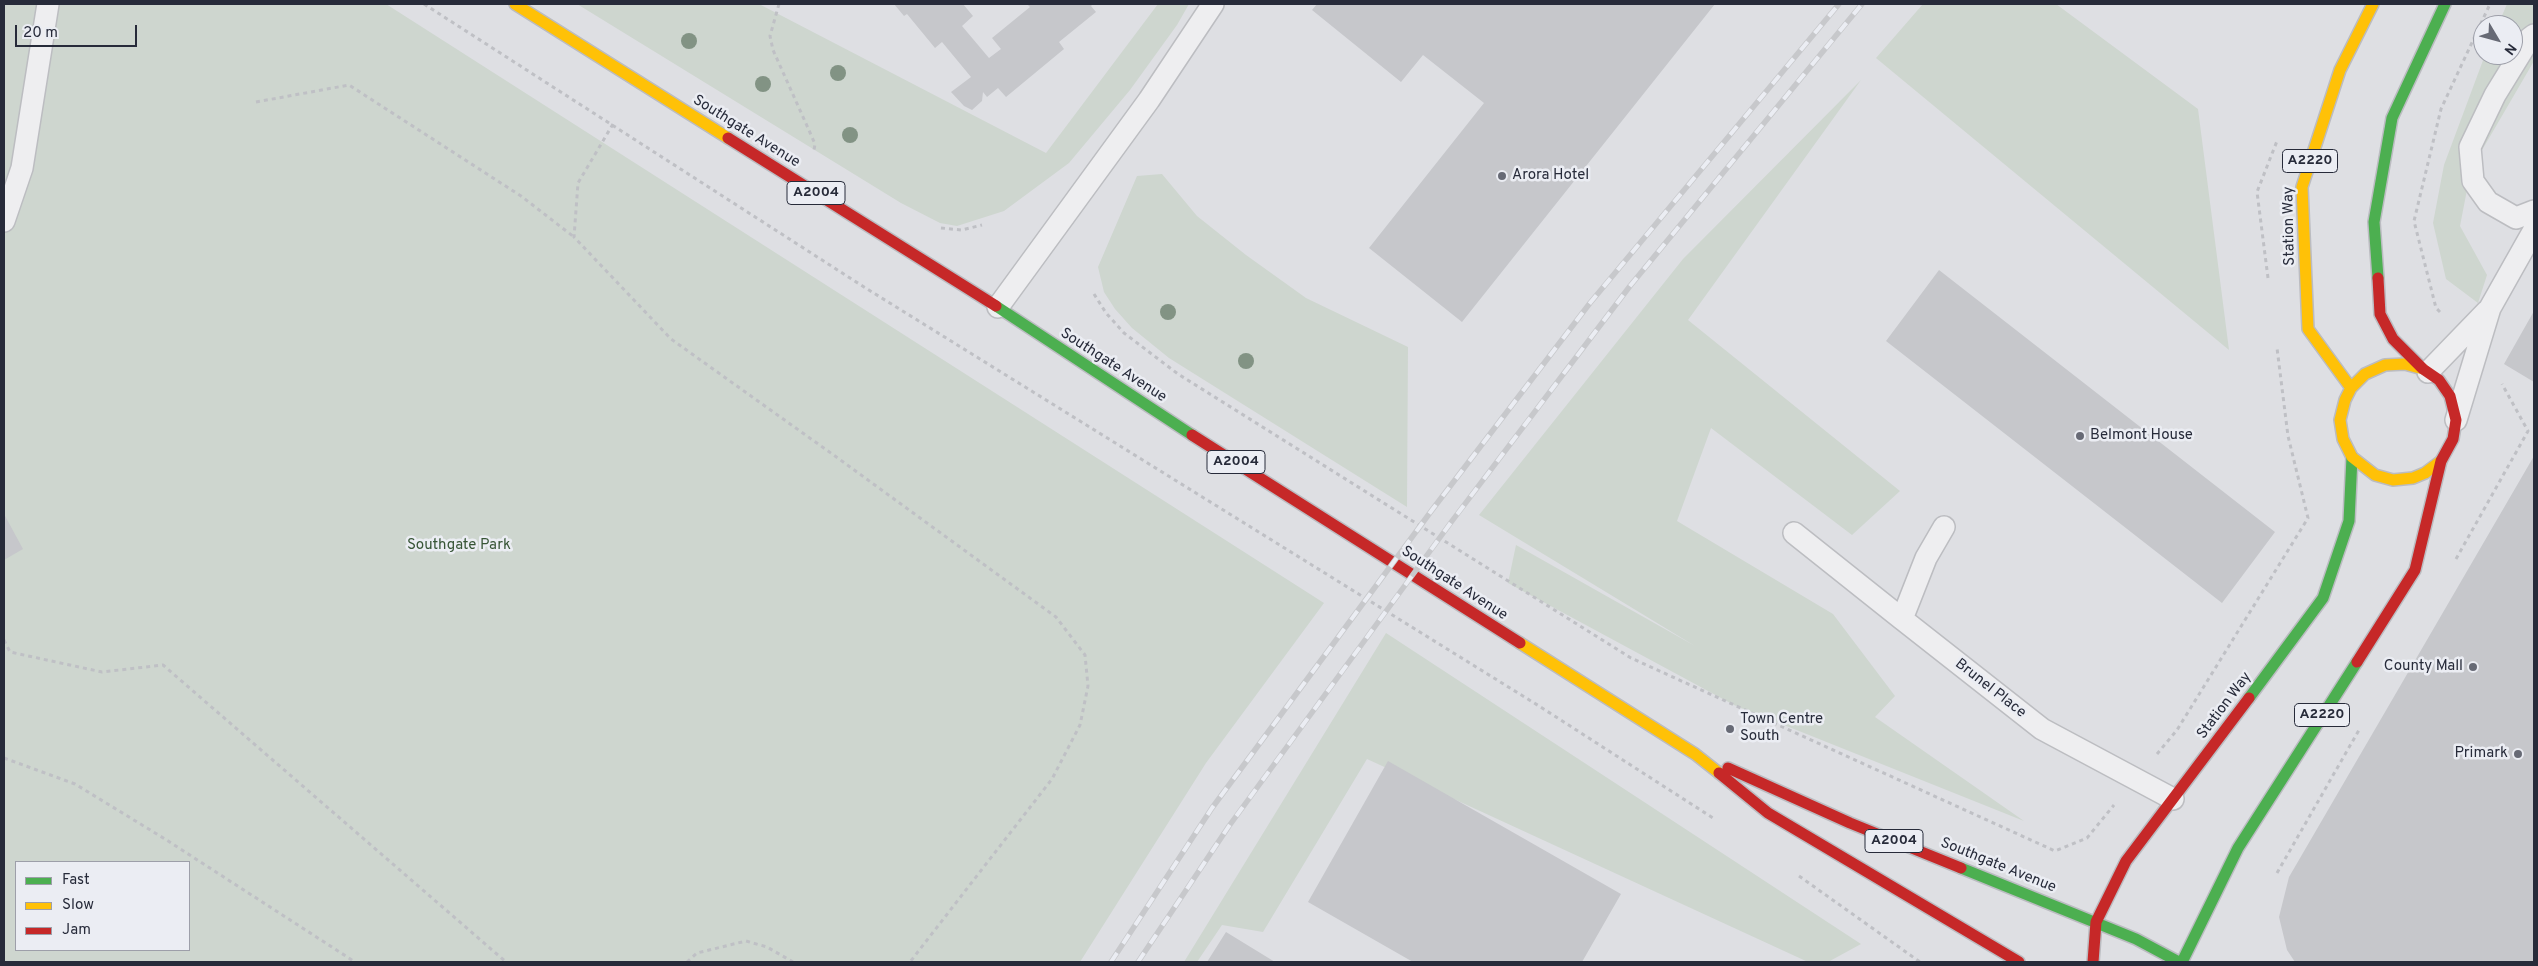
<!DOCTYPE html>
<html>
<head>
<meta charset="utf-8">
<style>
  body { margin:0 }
  #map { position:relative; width:2538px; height:966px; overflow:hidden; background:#dedfe3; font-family:Overpass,sans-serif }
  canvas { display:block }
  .frame { position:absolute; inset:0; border:5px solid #272b3a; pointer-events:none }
  .legend { position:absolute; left:15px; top:861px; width:175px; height:90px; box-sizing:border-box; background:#ebedf3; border:1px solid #9d9fa9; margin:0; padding:6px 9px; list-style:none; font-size:15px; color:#272b3a }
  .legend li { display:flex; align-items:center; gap:10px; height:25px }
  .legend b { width:25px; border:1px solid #9d9fa9 }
  .north { position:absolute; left:2473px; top:15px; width:50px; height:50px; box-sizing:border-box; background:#ebedf3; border:1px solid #9d9fa9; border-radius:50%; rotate:127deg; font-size:14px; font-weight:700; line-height:20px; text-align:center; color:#272b3a }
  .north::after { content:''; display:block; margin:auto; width:18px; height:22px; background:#676a75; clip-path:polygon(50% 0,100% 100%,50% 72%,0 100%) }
  .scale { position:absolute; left:15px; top:25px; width:122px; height:22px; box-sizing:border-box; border:2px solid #272b3a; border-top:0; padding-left:6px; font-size:15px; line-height:18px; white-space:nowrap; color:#272b3a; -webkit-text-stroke:4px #ebedf3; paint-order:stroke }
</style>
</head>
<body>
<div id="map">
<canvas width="2538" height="966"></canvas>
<div class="frame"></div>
<ul class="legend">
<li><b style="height:6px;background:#4caf50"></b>Fast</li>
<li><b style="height:6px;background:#ffc107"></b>Slow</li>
<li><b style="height:6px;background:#c62828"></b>Jam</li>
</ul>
<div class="north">N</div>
<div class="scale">20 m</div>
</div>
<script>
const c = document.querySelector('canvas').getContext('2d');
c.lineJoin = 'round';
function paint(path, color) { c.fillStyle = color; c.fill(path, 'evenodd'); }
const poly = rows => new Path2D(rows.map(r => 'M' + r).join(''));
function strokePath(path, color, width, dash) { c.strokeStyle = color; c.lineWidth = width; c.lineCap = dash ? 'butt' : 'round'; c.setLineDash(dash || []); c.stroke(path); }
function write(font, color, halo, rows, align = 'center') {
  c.font = font + ' Overpass,sans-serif'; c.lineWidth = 5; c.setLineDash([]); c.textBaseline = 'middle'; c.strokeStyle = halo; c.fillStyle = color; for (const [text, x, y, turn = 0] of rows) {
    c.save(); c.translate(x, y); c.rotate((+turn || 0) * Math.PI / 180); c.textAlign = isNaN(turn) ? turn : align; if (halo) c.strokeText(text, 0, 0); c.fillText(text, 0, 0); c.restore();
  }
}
paint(poly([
  [4,4,386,4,1324,603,1206,763,1080,962,4,962],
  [16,862,189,862,189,950,16,950],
  [577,4,759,4,1046,153,1158,4,1189,4,1177,25,1130,90,1069,163,1004,211,957,226,940,223,901,203],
  [1923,4,2056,4,2198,109,2229,350,1876,58],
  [2507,4,2534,4,2534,61,2471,169,2460,226,2487,275,2478,303,2446,279,2433,223,2444,165,2485,55,2513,55,2513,25,2498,25],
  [1861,80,1688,320,1900,491,1852,535,1711,428,1677,521,1833,614,1895,696,1875,717,2024,821,1734,705,1508,583,1516,545,1695,646,1479,515,1683,259],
  [1162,174,1197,216,1246,255,1306,298,1408,347,1407,507,1169,358,1132,328,1115,309,1104,292,1098,267,1137,176],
  [1386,633,1861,944,1828,962,1808,962,1367,759,1263,932,1222,925,1197,962,1184,962]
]), '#ced6cf');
paint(poly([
  [894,4,963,4,973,16,962,26,989,58,1001,49,992,38,1030,7,1027,4,1093,4,1091,6,1096,12,1059,42,1064,49,1006,97,998,88,987,97,983,92,982,101,972,110,964,106,951,92,971,77,942,42,935,48,907,14,904,16],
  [1317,4,1715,4,1462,322,1369,248,1484,103,1423,55,1401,82,1312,10],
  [1939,270,2275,532,2222,603,1886,341],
  [2534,311,2534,382,2504,364],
  [2534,456,2534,962,2295,962,2287,950,2279,917,2289,877],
  [4,514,23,549,4,560],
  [1388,761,1621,894,1582,962,1413,962,1308,902],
  [1226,932,1275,962,1207,962]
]), '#c6c7cb');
const lane = poly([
  [2534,35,2530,38,2495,95,2470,147,2473,181,2488,202,2516,218,2534,211],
  [4,221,22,168,48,4],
  [998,307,1149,100,1213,4],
  [2428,372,2487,311],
  [2456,420,2490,308,2534,230],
  [1944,527,1926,558,1902,619,2042,729,2173,799],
  [1794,533,1902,619]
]);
const fast = poly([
  [2378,278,2374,222,2392,118,2445,4],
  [996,306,1192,435],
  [2249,698,2323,598,2349,521,2352,457],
  [1961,868,2136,939,2179,962],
  [2182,962,2238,848,2357,662]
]);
const slow = poly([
  [515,4,728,138],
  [2423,369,2405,364,2385,365,2365,374,2351,388,2345,400,2340,420,2343,439,2352,457,2375,475,2393,480,2413,478,2425,473,2441,461],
  [2351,388,2308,329,2302,187,2340,70,2373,4],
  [1520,643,1695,754,1719,773]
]);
const jam = poly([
  [728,138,996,306],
  [1192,435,1520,643],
  [2357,662,2415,570,2441,461,2453,439,2456,420,2450,396,2439,380,2423,369,2393,339,2380,314,2378,278],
  [1728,768,1850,823,1961,868],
  [1719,773,1768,813,2019,962],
  [2093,962,2096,922,2126,861,2249,698]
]);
strokePath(lane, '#bcbdc1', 24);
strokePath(fast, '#bbbcc1', 14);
strokePath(slow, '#bbbcc1', 14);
strokePath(jam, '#bbbcc1', 14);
strokePath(poly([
  [424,4,864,287,1539,706,1713,818],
  [779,4,770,36,773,50,808,128,815,144,814,150],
  [256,102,349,85,521,196,574,237],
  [613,124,578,183,574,237,671,339,835,456,1056,617,1085,655,1088,686,1080,725,1052,779,910,962],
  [941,228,962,230,982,225],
  [2268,278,2257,192,2277,141],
  [1094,294,1106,313,1124,333,1178,374,1631,658,2055,851,2087,838,2114,805],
  [2440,312,2436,308,2414,221,2441,109,2490,4],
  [2456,559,2528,431,2502,384],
  [4,640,10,652,102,672,163,665,506,962],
  [2157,754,2177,730,2308,518,2288,436,2277,348],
  [4,758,75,784,165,839,355,962],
  [2277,873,2359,730],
  [1799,876,1920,962],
  [687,962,697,953,746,941,767,947,793,962]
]), '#bfc0c5', 3, [4, 4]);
strokePath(lane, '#eeeef0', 21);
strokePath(fast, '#4caf50', 11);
strokePath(slow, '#ffc107', 11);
strokePath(jam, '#c62828', 11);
const rail = poly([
  [1111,962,1212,808,1432,510,1590,303,1839,4],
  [1138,962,1229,826,1452,521,1630,286,1862,4]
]);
strokePath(rail, '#c7c8cb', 5.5);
strokePath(rail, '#ebedf3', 4, [11]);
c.fillStyle = '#829384';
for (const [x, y] of [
  [689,41],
  [838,73],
  [763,84],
  [850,135],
  [1168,312],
  [1246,361]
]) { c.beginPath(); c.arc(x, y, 8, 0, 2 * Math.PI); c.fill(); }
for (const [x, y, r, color] of [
  [1502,176,5,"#676a75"],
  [2080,436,5,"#676a75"],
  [2473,667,5,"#676a75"],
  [1730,729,5,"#676a75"],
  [2518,754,5,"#676a75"]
]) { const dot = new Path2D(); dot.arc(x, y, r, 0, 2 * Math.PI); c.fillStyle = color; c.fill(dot); strokePath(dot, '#ebedf3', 2); }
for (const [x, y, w] of [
  [2310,161,55],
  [816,193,58],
  [1236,462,58],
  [2322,715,55],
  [1894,841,58]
]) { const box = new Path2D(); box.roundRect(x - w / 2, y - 11.5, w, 23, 4); c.fillStyle = '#ebedf3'; c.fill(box); strokePath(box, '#272b3a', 1); }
write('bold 14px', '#272b3a', null, [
  ["A2220",2310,161],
  ["A2004",816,193],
  ["A2004",1236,462],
  ["A2220",2322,715],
  ["A2004",1894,841]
]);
write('15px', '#272b3a', '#ebedf3', [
  ["Southgate Avenue",746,132,32],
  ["Station Way",2290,226,-91],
  ["Southgate Avenue",1113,366,33],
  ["Southgate Avenue",1454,584,33],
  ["Brunel Place",1990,689,38],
  ["Station Way",2225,706,-53],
  ["Southgate Avenue",1998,866,22]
]);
write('15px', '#272b3a', '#ebedf3', [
  ["Arora Hotel",1512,176],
  ["Belmont House",2090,436],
  ["County Mall",2463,667,"right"],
  ["Town Centre",1740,720],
  ["South",1740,737],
  ["Primark",2508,754,"right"]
], 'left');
write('15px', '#375536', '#ebedf3', [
  ["Southgate Park",459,546]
]);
</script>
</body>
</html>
